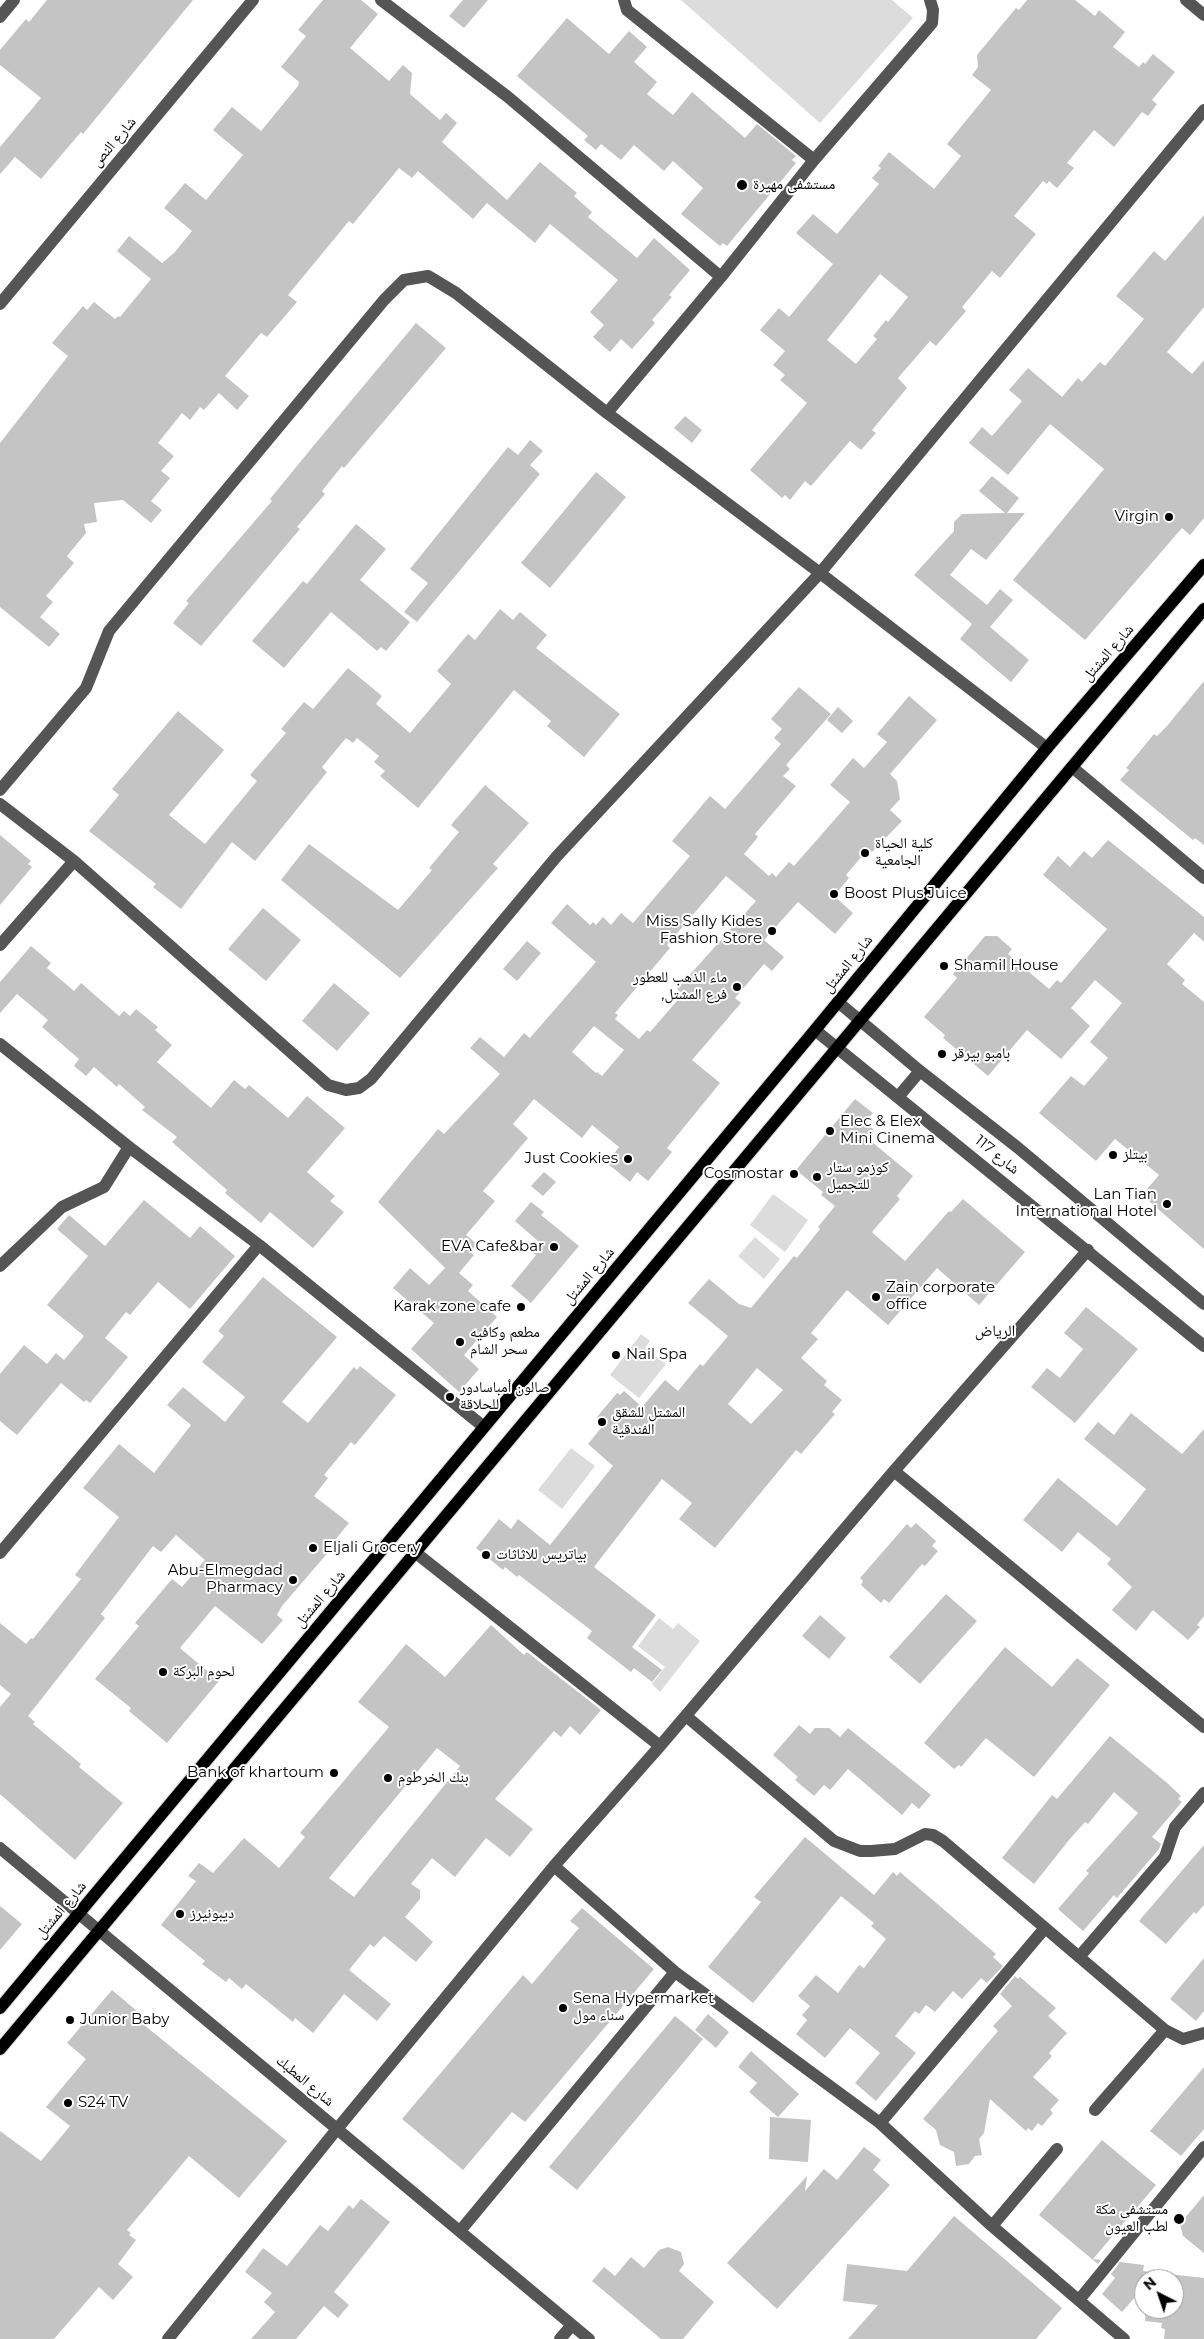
<!DOCTYPE html>
<html>
<head>
<meta charset="utf-8">
<style>
  body { margin:0 }
  #map { position:relative; width:1204px; height:2339px; overflow:hidden; background:#fff; font-family:Montserrat,sans-serif }
  canvas { display:block }
  .north { position:absolute; left:1134px; top:2269px; width:50px; height:50px; box-sizing:border-box; background:#fff; border:1px solid #999; border-radius:50%; rotate:319deg; font-size:14px; font-weight:700; line-height:20px; text-align:center; color:#000 }
  .north::after { content:''; display:block; margin:auto; width:18px; height:22px; background:#000; clip-path:polygon(50% 0,100% 100%,50% 72%,0 100%) }
</style>
</head>
<body>
<div id="map">
<canvas width="1204" height="2339"></canvas>
<div class="north">N</div>
</div>
<script>
const c = document.querySelector('canvas').getContext('2d');
c.lineJoin = 'round';
function paint(path, color) { c.fillStyle = color; c.fill(path, 'evenodd'); }
const poly = rows => new Path2D(rows.map(r => 'M' + r).join(''));
function strokePath(path, color, width, dash) { c.strokeStyle = color; c.lineWidth = width; c.lineCap = dash ? 'butt' : 'round'; c.setLineDash(dash || []); c.stroke(path); }
function write(font, color, halo, rows, align = 'center') {
  c.font = font + ' Montserrat,"Noto Naskh Arabic",sans-serif'; c.lineWidth = 4; c.setLineDash([]); c.textBaseline = 'middle'; c.strokeStyle = halo; c.fillStyle = color; for (const [text, x, y, turn = 0] of rows) {
    c.save(); c.translate(x, y); c.rotate((+turn || 0) * Math.PI / 180); c.textAlign = isNaN(turn) ? turn : align; if (halo) c.strokeText(text, 0, 0); c.fillText(text, 0, 0); c.restore();
  }
}
paint(poly([
  [681,0,892,0,913,18,820,123],
  [773,1194,808,1220,785,1252,750,1225],
  [755,1237,780,1259,764,1279,738,1256],
  [641,1334,650,1341,645,1348,666,1364,639,1398,610,1375],
  [571,1448,595,1466,562,1509,538,1490],
  [659,1618,673,1629,678,1623,700,1641,660,1692,652,1684,665,1667,638,1646]
]), '#dcdcdc');
paint(poly([
  [47,0,193,0,83,134,81,132,41,179,15,157,0,174,0,147,41,98,0,65,0,50,26,19,29,22],
  [323,0,361,0,378,14,350,48,389,81,403,65,412,73,410,94,440,120,446,113,457,123,442,142,507,200,540,162,577,193,574,196,592,212,588,217,637,258,654,238,690,270,669,295,672,297,652,320,655,323,632,349,621,339,610,352,593,337,604,325,590,312,618,280,550,224,535,243,487,203,473,219,418,171,412,178,399,168,353,224,349,221,288,295,297,302,267,337,261,333,225,376,249,396,237,410,219,393,204,410,200,407,190,420,182,413,158,443,174,456,161,471,170,478,151,501,162,510,151,523,123,500,94,503,97,522,84,524,86,533,67,556,74,563,46,596,53,602,40,617,60,634,49,647,0,607,0,443,68,356,52,343,83,306,87,310,94,302,115,319,118,316,120,317,151,279,117,251,129,236,162,263,174,253,192,231,164,208,185,183,206,200,243,155,213,130,232,107,261,131,298,86,299,82,281,67,306,36,298,30],
  [463,0,488,0,464,28,449,16],
  [1027,0,1075,0,1095,16,1099,10,1125,32,1113,47,1139,67,1143,62,1145,64,1153,54,1175,72,1152,100,1157,104,1148,116,1142,112,1114,147,1094,130,1067,163,1074,168,1057,188,1049,181,1047,184,1043,181,1014,216,1036,234,1000,278,992,271,962,307,966,311,936,346,930,341,898,378,907,388,872,430,876,433,861,450,850,441,811,486,805,481,790,500,785,495,782,498,750,470,807,403,780,380,785,375,773,365,785,351,760,330,779,308,789,317,833,264,796,233,813,214,837,234,879,184,872,178,881,168,878,166,889,152,934,189,961,156,947,144,991,90,972,75,978,67,977,55,1016,8,1019,10],
  [880,274,908,297,888,322,886,320,873,336,877,339,856,364,827,340],
  [567,18,609,54,629,31,647,47,634,62,657,82,647,94,673,115,692,92,745,138,757,124,796,156,792,160,796,163,727,246,723,243,720,246,681,214,703,188,673,161,664,171,634,145,621,160,601,144,596,150,584,140,588,136,517,76],
  [1204,215,1204,307,1167,352,1192,374,1204,360,1204,518,1190,535,1182,528,1085,640,1013,580,1104,469,1050,424,1008,475,969,443,982,427,992,436,1022,401,1009,390,1028,368,1062,397,1078,378,1082,382,1100,362,1105,366,1144,319,1116,296,1154,251,1165,261],
  [416,323,446,348,344,468,342,466,322,491,325,494,297,527,300,529,201,646,173,623,189,603,186,601,272,501,270,499,315,444],
  [685,416,702,430,692,443,674,428],
  [530,440,543,451,530,465,540,474,417,622,404,612,428,583,410,569,508,447,518,455],
  [596,472,626,497,550,588,521,563],
  [992,476,1019,498,1007,513,1025,513,986,560,971,549,950,575,987,605,1000,589,1013,600,990,627,1029,660,1011,682,960,639,972,624,914,575,954,531,954,522,962,514,1005,513,979,491],
  [356,524,386,549,360,580,410,622,386,651,381,647,377,651,331,612,284,668,252,641,303,581,307,584],
  [500,609,513,620,520,612,547,635,536,648,620,714,584,757,547,726,551,721,514,690,418,808,380,776,385,771,374,762,379,756,357,738,353,743,346,738,322,767,327,772,255,861,232,842,181,909,153,887,156,884,89,831,119,795,112,789,178,711,224,750,169,815,205,844,257,781,250,775,286,733,281,729,304,702,313,709,348,668,382,696,376,704,410,733,451,684,437,671,468,634,475,640],
  [1204,681,1204,845,1195,838,1193,840,1120,780,1129,770,1126,768,1154,734,1157,736,1167,726],
  [799,687,831,714,786,765,790,769,783,776,796,786,755,834,758,837,744,854,769,876,772,873,776,877,789,862,794,866,850,802,830,785,853,758,864,768,887,742,877,734,909,696,937,720,890,774,897,781,900,799,890,810,902,821,872,852,868,849,846,875,849,878,834,896,853,913,835,934,798,902,764,940,784,957,772,971,764,964,735,998,741,1003,692,1060,720,1083,667,1148,672,1152,648,1181,637,1172,630,1182,607,1163,619,1147,592,1125,582,1138,534,1099,513,1124,528,1138,483,1191,495,1201,466,1235,477,1244,470,1252,474,1255,459,1273,473,1285,468,1291,497,1317,464,1355,479,1369,459,1392,411,1349,434,1323,393,1288,410,1268,429,1285,445,1268,378,1202,438,1129,444,1134,500,1074,470,1048,480,1037,504,1057,524,1033,530,1038,596,962,551,923,567,904,590,925,593,922,596,925,603,917,611,925,621,913,633,923,690,856,672,841,710,796,725,809,781,744,774,738,782,729,771,719],
  [726,876,756,901,677,989,683,994,650,1032,647,1030,639,1039,615,1019,618,1015,615,1013,670,948,667,945],
  [594,1026,624,1050,602,1076,597,1072,596,1073,572,1052],
  [838,707,853,721,842,733,827,720],
  [485,785,529,823,493,864,498,868,400,978,281,880,309,844,398,910,432,870,429,868,459,832,451,825],
  [0,835,31,861,28,864,32,867,0,905],
  [1108,840,1204,917,1204,942,1194,933,1167,964,1185,980,1182,984,1204,1002,1204,1249,1142,1195,1159,1175,1115,1139,1096,1161,1039,1113,1071,1076,1084,1086,1108,1058,1090,1042,1122,1003,1095,980,1071,1008,1090,1026,1061,1059,1027,1030,988,1076,943,1038,945,1035,924,1017,957,978,953,974,985,936,997,936,1012,949,1008,954,1049,989,1057,980,1061,983,1107,929,1043,875,1058,856,1070,867,1084,851,1092,858],
  [263,908,301,940,266,981,228,949],
  [527,941,541,953,517,981,503,969],
  [31,946,51,963,47,968,74,991,81,983,119,1016,124,1011,130,1016,136,1009,158,1027,155,1030,172,1045,157,1062,211,1108,234,1080,245,1089,249,1085,288,1118,307,1096,345,1128,307,1172,335,1196,330,1201,344,1212,313,1248,270,1212,261,1223,225,1193,227,1190,172,1142,177,1137,142,1110,145,1107,119,1084,117,1087,94,1067,86,1076,74,1066,79,1059,42,1027,48,1020,17,994,0,1013,0,982],
  [334,983,370,1013,337,1051,302,1021],
  [855,1099,873,1113,865,1122,873,1129,866,1137,913,1176,897,1196,900,1199,872,1232,874,1234,905,1261,949,1211,951,1212,963,1199,1025,1252,979,1305,937,1268,888,1325,847,1290,811,1333,818,1339,801,1358,827,1381,824,1385,842,1400,832,1412,835,1414,801,1454,796,1450,715,1548,679,1519,692,1503,662,1479,594,1567,656,1615,632,1647,662,1670,652,1682,634,1668,631,1672,587,1638,592,1631,519,1575,517,1577,505,1567,503,1570,476,1548,499,1519,511,1529,518,1519,550,1545,613,1466,588,1444,601,1428,596,1424,600,1420,597,1417,617,1393,620,1395,624,1391,642,1407,665,1380,678,1391,700,1364,703,1366,728,1336,688,1303,709,1279,739,1304,751,1308,794,1256,797,1258,820,1229,818,1227,835,1206,821,1195,823,1192,796,1170],
  [757,1368,783,1390,751,1424,728,1404],
  [544,1172,556,1182,543,1196,531,1186],
  [144,1200,190,1238,200,1226,235,1256,190,1309,158,1282,130,1315,126,1312,105,1338,128,1357,90,1403,86,1400,84,1402,61,1383,17,1435,0,1421,0,1374,24,1345,47,1364,56,1353,64,1360,84,1336,47,1305,88,1256,57,1229,69,1215,105,1246],
  [531,1202,544,1212,541,1215,579,1246,531,1303,511,1286,536,1255,530,1251,538,1241,515,1221],
  [263,1277,337,1337,282,1402,308,1423,354,1367,357,1370,360,1366,396,1395,355,1445,351,1442,324,1475,328,1478,314,1496,349,1523,335,1540,337,1542,282,1606,277,1615,283,1620,262,1644,215,1606,180,1648,219,1681,167,1743,129,1711,131,1708,95,1679,139,1626,135,1623,172,1579,182,1587,205,1560,176,1535,161,1552,153,1546,101,1614,105,1618,28,1716,35,1722,33,1724,81,1764,79,1767,123,1803,75,1860,0,1794,0,1707,11,1694,0,1685,0,1623,26,1644,31,1638,33,1639,81,1579,75,1575,119,1517,83,1488,119,1444,154,1473,191,1425,167,1405,183,1387,225,1422,245,1397,202,1362,224,1336,218,1331],
  [1086,1307,1138,1349,1075,1423,1031,1387,1047,1368,1060,1378,1083,1349,1064,1333],
  [1131,1413,1182,1454,1204,1429,1204,1616,1197,1625,1200,1627,1188,1640,1153,1610,1136,1631,1112,1610,1132,1587,1107,1564,1111,1559,1078,1532,1062,1552,1023,1520,1058,1478,1117,1526,1146,1489,1084,1439,1098,1422,1114,1435],
  [916,1523,936,1541,932,1546,938,1551,925,1566,922,1564,889,1603,884,1599,881,1603,861,1585,863,1581,860,1578,907,1524,911,1528],
  [946,1594,977,1621,920,1684,889,1657],
  [820,1615,846,1638,829,1659,802,1636],
  [491,1625,524,1655,527,1652,601,1710,580,1735,570,1726,561,1737,554,1731,495,1799,533,1829,510,1857,486,1838,455,1877,432,1858,411,1884,420,1890,420,1899,405,1917,433,1942,416,1962,384,1936,374,1947,370,1944,349,1970,391,2004,377,2021,344,1994,313,2033,295,2018,293,2022,246,1984,242,1989,229,1978,226,1982,202,1964,205,1961,161,1925,196,1881,188,1876,199,1863,213,1873,244,1838,279,1868,305,1837,300,1833,389,1727,358,1702,406,1644,445,1677],
  [437,1748,460,1766,354,1897,329,1878],
  [1005,1647,1052,1687,1077,1658,1110,1685,1034,1777,986,1738,961,1767,959,1765,954,1769,924,1743],
  [799,1725,810,1734,815,1728,829,1728,840,1737,848,1728,931,1795,919,1809,912,1803,902,1815,848,1769,830,1790,824,1785,814,1796,795,1780,798,1777,773,1755],
  [1110,1736,1166,1782,1181,1796,1178,1799,1182,1802,1152,1837,1161,1844,1159,1849,1117,1898,1114,1895,1083,1931,1058,1909,1089,1873,1086,1871,1138,1813,1114,1792,1088,1824,1085,1822,1069,1840,1034,1884,1002,1858,1052,1795,1057,1799],
  [805,1837,874,1895,893,1872,897,1876,900,1872,996,1954,993,1957,1003,1966,987,1983,981,1978,962,1999,953,1991,935,2012,926,2005,919,2014,915,2011,895,2036,916,2053,876,2101,855,2083,880,2053,850,2028,825,2058,796,2034,807,2020,802,2015,810,2006,798,1996,816,1975,838,1993,859,1965,864,1968,886,1939,871,1926,874,1923,841,1896,753,2003,708,1967,761,1902,754,1897],
  [1204,1845,1204,1905,1196,1914,1194,1912,1166,1944,1139,1921],
  [0,1906,22,1924,0,1950],
  [582,1908,654,1969,525,2122,512,2112,463,2170,402,2119,523,1975,532,1984,579,1928,570,1921],
  [1204,1958,1204,2011,1196,2021,1170,1999],
  [1015,1976,1018,1979,1020,1977,1056,2008,1048,2016,1067,2033,1049,2053,1052,2056,1033,2077,1059,2100,1050,2110,1053,2113,1042,2126,1038,2123,1032,2131,1028,2128,1026,2131,990,2099,984,2133,979,2139,982,2155,975,2156,969,2164,956,2166,954,2152,940,2145,936,2130,923,2119,998,2031,993,2026,1012,2006,1000,1994],
  [112,1990,137,2011,133,2016,287,2141,239,2198,189,2156,127,2230,131,2233,129,2235,136,2240,118,2264,133,2277,113,2300,99,2287,54,2339,0,2339,0,2131,41,2161,70,2126,46,2107,86,2059,67,2043],
  [708,2014,729,2032,716,2048,695,2030],
  [675,2016,703,2039,577,2190,549,2167],
  [751,2051,799,2094,778,2117,749,2092,757,2083,738,2067],
  [1204,2067,1204,2129,1181,2156,1150,2131],
  [770,2117,811,2120,808,2162,769,2159],
  [1102,2140,1156,2185,1093,2259,1101,2260,1098,2264,1039,2215],
  [864,2147,881,2160,873,2170,890,2185,777,2309,727,2263,807,2176,805,2191,824,2169,837,2180],
  [1204,2195,1204,2253,1183,2236,1180,2224],
  [361,2199,390,2222,334,2292,349,2305,338,2318,324,2306,296,2339,251,2339,275,2312,264,2302,272,2293,245,2272,263,2248,287,2266,320,2225,328,2231,349,2205,353,2209],
  [954,2216,1062,2308,1036,2339,848,2339,878,2305,843,2301,847,2264,907,2271],
  [668,2247,681,2252,684,2264,679,2271,714,2302,683,2339,661,2339,592,2281,604,2267,615,2276,631,2257,644,2268,659,2250],
  [1120,2262,1144,2265,1143,2271,1204,2278,1204,2339,1164,2339,1165,2329,1161,2328,1162,2323,1145,2321,1146,2309,1174,2309,1174,2279,1144,2279,1144,2287,1122,2312,1102,2294,1115,2278,1111,2274]
]), '#c4c4c4');
const major = poly([
  [0,2008,815,1030,1047,748,1204,565],
  [0,2049,1204,609]
]);
strokePath(major, '#dbdbdb', 14);
strokePath(poly([
  [381,0,508,97,721,277],
  [624,0,627,10,814,160],
  [1186,0,1204,15],
  [0,17,14,0],
  [0,304,253,0],
  [607,413,721,277,814,160,932,23,933,10,930,0],
  [1072,767,1204,878],
  [0,790,86,688,109,631,384,300,404,280,428,276,456,293,607,413,820,573,1047,748],
  [0,804,74,861,328,1085,346,1090,359,1088,371,1079,557,856,820,573,1204,110],
  [0,945,74,861],
  [838,1002,920,1071,1017,1147,1204,1304],
  [815,1030,1204,1346],
  [0,1044,129,1147,259,1245,484,1427],
  [898,1097,920,1071],
  [0,1266,62,1207,104,1187,129,1147],
  [894,1471,1204,1727],
  [0,1553,259,1245],
  [416,1553,660,1746],
  [686,1716,834,1841,860,1851,871,1851,895,1849,925,1834,933,1835,943,1841,1165,2030,1183,2039,1204,2033],
  [0,1848,589,2339],
  [554,1866,675,1972,880,2123,992,2226,1124,2339],
  [1079,1957,1165,1857,1175,1827,1204,1793],
  [1095,2110,1165,2030],
  [880,2123,1045,1928],
  [992,2226,1057,2149],
  [460,2231,675,1972],
  [1079,2300,1204,2147],
  [168,2339,337,2129,554,1866,660,1746,894,1471,1088,1250],
  [560,2339,572,2325]
]), '#555', 12);
strokePath(major, '#000', 12);
for (const [x, y, r, color] of [
  [742,185,6,"#000"],
  [1169,517,5,"#000"],
  [865,853,5,"#000"],
  [834,894,5,"#000"],
  [772,931,5,"#000"],
  [944,966,5,"#000"],
  [737,987,5,"#000"],
  [942,1054,5,"#000"],
  [830,1131,5,"#000"],
  [1113,1155,5,"#000"],
  [628,1159,5,"#000"],
  [794,1174,5,"#000"],
  [817,1177,5,"#000"],
  [1167,1204,5,"#000"],
  [554,1247,5,"#000"],
  [876,1297,5,"#000"],
  [521,1307,5,"#000"],
  [460,1342,5,"#000"],
  [616,1355,5,"#000"],
  [450,1397,5,"#000"],
  [602,1422,5,"#000"],
  [313,1548,5,"#000"],
  [486,1555,5,"#000"],
  [293,1580,5,"#000"],
  [163,1672,5,"#000"],
  [334,1773,5,"#000"],
  [388,1778,5,"#000"],
  [180,1914,5,"#000"],
  [563,2008,5,"#000"],
  [70,2020,5,"#000"],
  [68,2103,5,"#000"],
  [1179,2219,6,"#000"]
]) { const dot = new Path2D(); dot.arc(x, y, r, 0, 2 * Math.PI); c.fillStyle = color; c.fill(dot); strokePath(dot, '#fff', 2); }
write('15px', '#000', '#fff', [
  ["شارع النص",114,142,-50],
  ["شارع المشتل",1108,653,-49],
  ["شارع المشتل",848,964,-51],
  ["شارع 117",997,1155,39],
  ["شارع المشتل",589,1276,-50],
  ["شارع المشتل",320,1599,-50],
  ["شارع المشتل",61,1910,-50],
  ["شارع المطبك",305,2081,40]
]);
write('15px', '#000', '#fff', [
  ["مستشفى مهيرة",753,185],
  ["Virgin",1159,517,"right"],
  ["كلية الحياة",875,844],
  ["الجامعية",875,861],
  ["Boost Plus Juice",844,894],
  ["Miss Sally Kides",762,922,"right"],
  ["Fashion Store",762,939,"right"],
  ["Shamil House",954,966],
  ["ماء الذهب للعطور",727,978,"right"],
  [",فرع المشتل",727,995,"right"],
  ["بامبو بيرقر",952,1054],
  ["Elec & Elex",840,1122],
  ["Mini Cinema",840,1139],
  ["بيتلز",1123,1155],
  ["Just Cookies",618,1159,"right"],
  ["كوزمو ستار",827,1168],
  ["للتجميل",827,1185],
  ["Cosmostar",784,1174,"right"],
  ["Lan Tian",1157,1195,"right"],
  ["International Hotel",1157,1212,"right"],
  ["EVA Cafe&bar",544,1247,"right"],
  ["Zain corporate",886,1288],
  ["office",886,1305],
  ["Karak zone cafe",511,1307,"right"],
  ["مطعم وكافيه",470,1333],
  ["سحر الشام",470,1350],
  ["Nail Spa",626,1355],
  ["صالون أمباسادور",460,1388],
  ["للحلاقة",460,1405],
  ["المشتل للشقق",612,1413],
  ["الفندقية",612,1430],
  ["Eljali Grocery",323,1548],
  ["بياتريس للاثاثات",496,1555],
  ["Abu-Elmegdad",283,1571,"right"],
  ["Pharmacy",283,1588,"right"],
  ["لحوم البركة",173,1672],
  ["Bank of khartoum",324,1773,"right"],
  ["بنك الخرطوم",398,1778],
  ["ديبونيرز",190,1914],
  ["Sena Hypermarket",573,1999],
  ["سناء مول",573,2016],
  ["Junior Baby",80,2020],
  ["S24 TV",78,2103],
  ["مستشفى مكة",1168,2210,"right"],
  ["لطب العيون",1168,2227,"right"]
], 'left');
write('16px', '#000', '#fff', [
  ["الرياض",995,1331]
]);
</script>
</body>
</html>
